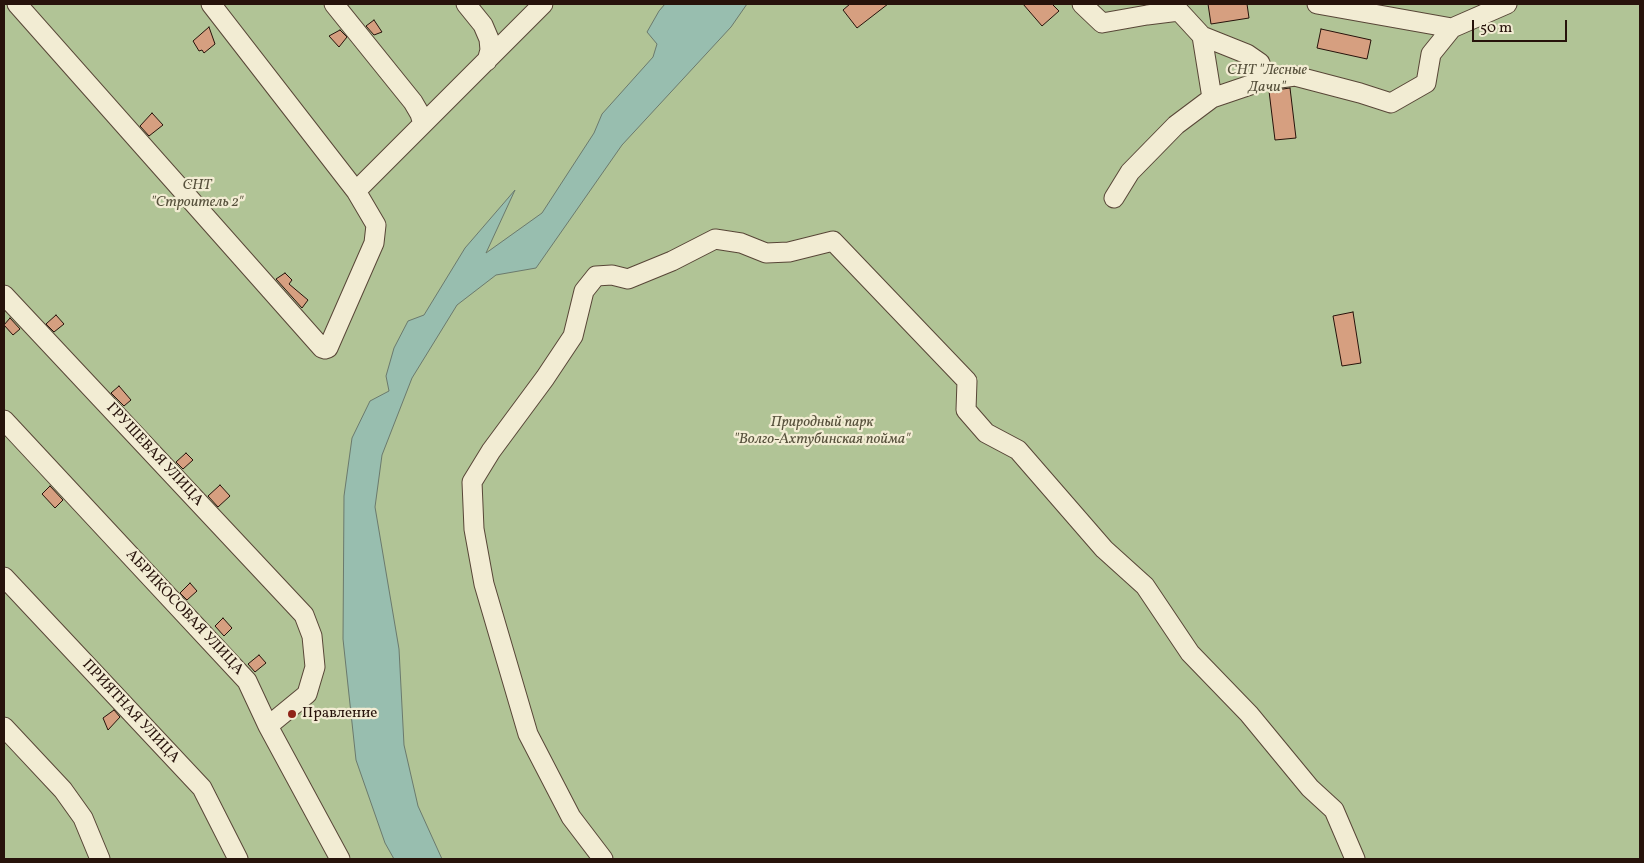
<!DOCTYPE html>
<html>
<head>
<meta charset="utf-8">
<style>
  body { margin:0 }
  #map { position:relative; width:1644px; height:863px; overflow:hidden; background:#ebe1bc; font-family:Vollkorn,serif }
  canvas { display:block }
  .frame { position:absolute; inset:0; border:5px solid #27130b; pointer-events:none }
  .scale { position:absolute; left:1472px; top:20px; width:95px; height:22px; box-sizing:border-box; border:2px solid #27130b; border-top:0; padding-left:6px; font-size:15px; line-height:18px; white-space:nowrap; color:#27130b; -webkit-text-stroke:4px #f2ecd3; paint-order:stroke }
</style>
</head>
<body>
<div id="map">
<canvas width="1644" height="863"></canvas>
<div class="frame"></div>
<div class="scale">50 m</div>
</div>
<script>
const c = document.querySelector('canvas').getContext('2d');
c.lineJoin = 'round';
function paint(path, color) { c.fillStyle = color; c.fill(path, 'evenodd'); }
const poly = rows => new Path2D(rows.map(r => 'M' + r).join(''));
function strokePath(path, color, width, dash) { c.strokeStyle = color; c.lineWidth = width; c.lineCap = dash ? 'butt' : 'round'; c.setLineDash(dash || []); c.stroke(path); }
function write(font, color, halo, rows, align = 'center') {
  c.font = font + ' Vollkorn,serif'; c.lineWidth = 4.5; c.setLineDash([]); c.textBaseline = 'middle'; c.strokeStyle = halo; c.fillStyle = color; for (const [text, x, y, turn = 0] of rows) {
    c.save(); c.translate(x, y); c.rotate((+turn || 0) * Math.PI / 180); c.textAlign = isNaN(turn) ? turn : align; if (halo) c.strokeText(text, 0, 0); c.fillText(text, 0, 0); c.restore();
  }
}
paint(poly([
  [4,4,1640,4,1640,859,4,859]
]), '#b1c496');
const water = poly([
  [665,4,747,4,731,27,622,145,536,268,496,275,457,305,412,378,382,455,375,507,399,649,404,745,418,806,442,859,394,859,385,843,356,760,343,639,344,496,352,438,370,401,389,391,386,376,394,348,408,321,424,315,465,248,515,190,486,253,542,213,594,133,602,114,653,57,657,44,647,32,659,11,665,4]
]);
paint(water, '#98beaf');
strokePath(water, '#6b7a6d', 1);
const building = poly([
  [850,4,888,4,857,28,843,10,850,4],
  [1023,4,1052,4,1059,11,1042,26,1023,4],
  [1208,4,1247,4,1249,18,1211,24,1208,4],
  [374,20,382,32,374,35,366,26,374,20],
  [209,27,215,44,204,53,202,50,199,51,193,41,209,27],
  [1321,29,1371,40,1367,59,1317,48,1321,29],
  [340,30,347,37,339,47,329,36,340,30],
  [1290,88,1296,138,1275,140,1269,91,1290,88],
  [152,113,163,125,149,136,140,126,152,113],
  [285,273,292,280,289,284,308,300,302,308,276,279,285,273],
  [1353,312,1361,363,1342,366,1333,316,1353,312],
  [56,315,64,324,54,332,46,324,56,315],
  [10,318,20,329,13,335,4,325,10,318],
  [119,386,131,400,124,406,111,393,119,386],
  [186,453,193,460,183,469,176,462,186,453],
  [220,485,230,496,218,507,208,496,220,485],
  [50,486,63,500,55,508,42,494,50,486],
  [190,583,197,591,187,600,180,593,190,583],
  [223,618,232,628,224,636,215,626,223,618],
  [259,655,266,663,255,672,248,664,259,655],
  [114,710,120,717,108,730,103,718,114,710]
]);
paint(building, '#d69f80');
strokePath(building, '#27130b', 1);
const minor = poly([
  [17,4,322,348,325,349,328,348,374,243,376,225,356,191,211,4],
  [334,4,413,102,420,114,423,124],
  [466,4,483,25,489,39,490,50,487,61],
  [1082,4,1102,23,1147,15,1179,11,1202,36,1247,54,1260,63,1265,80],
  [1317,4,1452,28],
  [1202,36,1212,98],
  [356,191,543,4],
  [1114,198,1130,172,1176,125,1212,98,1265,80,1295,76,1360,93,1391,103,1426,83,1431,54,1452,28,1507,4],
  [4,295,304,615,312,636,315,667,307,694,268,726],
  [4,420,247,681,268,726,340,859],
  [4,577,202,788,238,859],
  [4,727,63,790,83,818,100,859],
  [603,859,571,817,528,734,484,584,474,529,472,482,491,451,545,378,573,336,584,291,596,276,612,275,628,279,672,261,715,239,741,243,766,253,789,252,833,241,967,381,966,410,986,433,1018,450,1104,549,1145,586,1190,653,1249,714,1310,788,1334,810,1355,859]
]);
strokePath(minor, '#584637', 21);
strokePath(minor, '#f2ecd3', 19);
for (const [x, y, r, color] of [
  [292,714,5,"#8f2418"]
]) { const dot = new Path2D(); dot.arc(x, y, r, 0, 2 * Math.PI); c.fillStyle = color; c.fill(dot); strokePath(dot, '#f2ecd3', 2); }
write('italic 15px', '#57513c', '#f2ecd3', [
  ["СНТ \"Лесные",1267,71],
  ["Дачи\"",1267,88],
  ["СНТ",197,186],
  ["\"Строитель 2\"",197,203],
  ["Природный парк",822,423],
  ["\"Волго-Ахтубинская пойма\"",822,440]
]);
write('15px', '#27130b', '#f2ecd3', [
  ["ГРУШЕВАЯ УЛИЦА",154,455,47],
  ["АБРИКОСОВАЯ УЛИЦА",184,613,47],
  ["ПРИЯТНАЯ УЛИЦА",130,712,47]
]);
write('15px', '#27130b', '#f2ecd3', [
  ["Правление",302,714]
], 'left');
</script>
</body>
</html>
